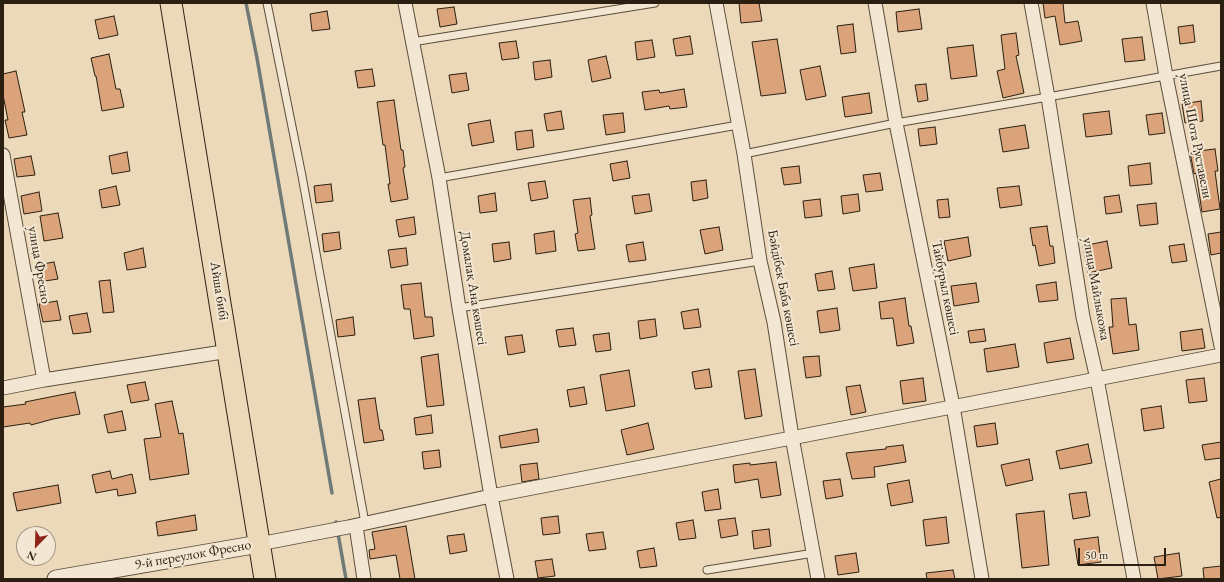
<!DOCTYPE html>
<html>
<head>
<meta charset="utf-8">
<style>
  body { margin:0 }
  #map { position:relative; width:1224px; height:582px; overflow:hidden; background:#ecd9ba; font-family:"EB Garamond",serif }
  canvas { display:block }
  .frame { position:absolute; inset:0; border:4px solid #2a1f11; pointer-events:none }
  .north { position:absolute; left:16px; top:526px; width:40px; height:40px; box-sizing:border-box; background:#f3e6d2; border:1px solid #a39685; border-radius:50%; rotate:203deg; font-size:11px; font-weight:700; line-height:16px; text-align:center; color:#2a1f11 }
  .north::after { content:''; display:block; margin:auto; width:14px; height:18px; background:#8f2418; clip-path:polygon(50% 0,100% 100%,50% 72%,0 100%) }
  .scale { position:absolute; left:1078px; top:548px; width:88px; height:18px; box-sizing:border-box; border:2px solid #2a1f11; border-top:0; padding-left:5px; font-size:12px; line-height:14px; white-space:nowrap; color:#2a1f11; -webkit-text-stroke:3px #f3e6d2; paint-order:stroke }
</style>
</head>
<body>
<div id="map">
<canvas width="1224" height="582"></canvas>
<div class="frame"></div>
<div class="north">N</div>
<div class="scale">50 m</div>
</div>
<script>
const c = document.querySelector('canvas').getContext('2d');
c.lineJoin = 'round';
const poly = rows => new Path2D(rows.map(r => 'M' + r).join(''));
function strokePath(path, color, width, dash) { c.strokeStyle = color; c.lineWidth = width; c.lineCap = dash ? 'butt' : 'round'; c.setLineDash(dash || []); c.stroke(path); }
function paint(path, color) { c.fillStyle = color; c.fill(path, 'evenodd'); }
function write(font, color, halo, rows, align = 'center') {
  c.font = font + ' "EB Garamond",serif'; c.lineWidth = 4; c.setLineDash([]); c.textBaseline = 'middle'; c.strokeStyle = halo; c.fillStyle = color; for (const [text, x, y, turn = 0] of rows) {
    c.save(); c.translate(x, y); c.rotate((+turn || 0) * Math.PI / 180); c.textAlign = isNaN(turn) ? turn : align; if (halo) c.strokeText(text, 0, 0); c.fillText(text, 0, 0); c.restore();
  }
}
strokePath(poly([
  [246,3,257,58,332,493],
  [336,522,346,579]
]), '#707a77', 3.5);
const building = poly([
  [739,3,759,3,762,21,741,23,739,3],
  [1043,3,1063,3,1065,23,1078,21,1082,41,1060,45,1055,16,1045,18,1043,3],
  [454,7,457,24,440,27,437,9,454,7],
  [919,9,922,29,898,32,896,12,919,9],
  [327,11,330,29,312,31,310,14,327,11],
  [114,16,118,35,99,39,95,20,114,16],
  [853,24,856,52,841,54,837,26,853,24],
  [1193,25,1195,42,1180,44,1178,27,1193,25],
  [1016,33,1019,55,1016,56,1024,93,1003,98,997,71,1005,69,1001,35,1016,33],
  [690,36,693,54,676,56,673,39,690,36],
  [1142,37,1145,60,1125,62,1122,39,1142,37],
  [777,39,786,93,761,96,752,42,777,39],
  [652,40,655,57,637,60,635,42,652,40],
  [516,41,519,58,502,60,499,43,516,41],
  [973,45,977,76,951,79,947,48,973,45],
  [109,54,116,89,120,89,124,107,102,111,96,76,95,76,91,58,109,54],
  [606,56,611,78,592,82,588,60,606,56],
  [550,60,552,77,535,80,533,62,550,60],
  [820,66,826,96,806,100,800,70,820,66],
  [372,69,375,86,358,88,355,71,372,69],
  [16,71,25,112,22,112,27,135,9,138,5,120,8,120,3,95,3,74,16,71],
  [466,73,469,90,452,93,449,75,466,73],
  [926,84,928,100,918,102,915,85,926,84],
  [684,89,687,107,670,109,669,106,645,110,642,92,659,90,660,93,684,89],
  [869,93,872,113,845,117,842,97,869,93],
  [394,100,401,150,403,150,405,167,403,168,408,199,391,202,388,184,390,184,385,145,383,145,377,102,394,100],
  [1201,101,1203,121,1185,123,1182,104,1201,101],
  [561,111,564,129,547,131,544,114,561,111],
  [1109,111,1112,134,1086,137,1083,114,1109,111],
  [623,113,625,132,606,135,603,115,623,113],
  [1162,113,1165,133,1149,135,1146,115,1162,113],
  [490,120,494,142,472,146,468,124,490,120],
  [1025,125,1029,148,1003,152,999,129,1025,125],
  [935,127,937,144,920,146,918,129,935,127],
  [532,130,534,147,517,150,515,132,532,130],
  [1215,149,1218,171,1215,171,1220,209,1202,212,1196,173,1194,174,1190,152,1215,149],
  [127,152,130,171,112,174,109,156,127,152],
  [31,156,35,175,17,177,14,159,31,156],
  [627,161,630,178,613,181,610,164,627,161],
  [1150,163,1152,184,1130,186,1128,166,1150,163],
  [799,166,801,183,784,185,781,168,799,166],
  [880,173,883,190,866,192,863,175,880,173],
  [706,180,708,198,693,201,691,182,706,180],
  [545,181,548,198,531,201,528,183,545,181],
  [331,184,333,201,316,203,314,186,331,184],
  [116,186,120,205,102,208,99,190,116,186],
  [1019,186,1022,205,1000,208,997,188,1019,186],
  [39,192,42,211,24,214,21,196,39,192],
  [495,193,497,211,480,213,478,196,495,193],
  [649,194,652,211,635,214,632,196,649,194],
  [858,194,860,211,843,214,841,196,858,194],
  [1119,195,1122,212,1106,214,1104,197,1119,195],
  [590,198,592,215,590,216,595,249,578,251,575,234,578,233,573,200,590,198],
  [820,199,822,216,805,218,803,201,820,199],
  [948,199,950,217,939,218,937,200,948,199],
  [1156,203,1158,224,1140,226,1137,205,1156,203],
  [58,213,63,238,44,241,40,216,58,213],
  [414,217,416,234,399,237,396,220,414,217],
  [1047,226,1050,246,1053,246,1055,263,1039,266,1035,245,1033,246,1030,228,1047,226],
  [719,227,723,250,705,254,700,230,719,227],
  [554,231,556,251,536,254,534,234,554,231],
  [339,232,341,249,324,252,322,234,339,232],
  [1221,232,1221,253,1211,255,1208,234,1221,232],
  [968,237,971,256,948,261,944,241,968,237],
  [1107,241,1112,268,1088,273,1083,246,1107,241],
  [509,242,511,259,494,262,492,244,509,242],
  [643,242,646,260,629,262,626,245,643,242],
  [1184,244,1187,261,1172,263,1169,246,1184,244],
  [143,248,146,267,127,270,124,253,143,248],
  [406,248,408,265,391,268,388,250,406,248],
  [54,262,58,279,38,282,37,265,54,262],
  [874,264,877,288,853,291,849,268,874,264],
  [832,271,835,289,818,291,815,274,832,271],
  [110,280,114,312,103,313,99,281,110,280],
  [1056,282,1058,300,1039,302,1036,285,1056,282],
  [421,283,425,317,432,317,434,336,414,339,410,309,404,309,401,285,421,283],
  [976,283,979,302,954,306,951,286,976,283],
  [905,298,909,326,911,326,914,343,897,346,893,318,881,319,879,302,905,298],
  [1126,298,1129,325,1136,324,1139,350,1113,354,1109,327,1113,327,1111,299,1126,298],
  [57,301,61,320,43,322,39,304,57,301],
  [837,308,840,330,820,333,817,311,837,308],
  [698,309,701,327,684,329,681,312,698,309],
  [87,313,91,332,73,334,69,316,87,313],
  [353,317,355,335,338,337,336,320,353,317],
  [655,319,657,336,640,339,638,321,655,319],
  [573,328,576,345,559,347,556,330,573,328],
  [984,329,986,341,970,343,968,331,984,329],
  [1202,329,1205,348,1182,351,1180,332,1202,329],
  [609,333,611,350,596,352,593,335,609,333],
  [522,335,525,352,508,355,505,337,522,335],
  [1070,338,1074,359,1047,363,1044,343,1070,338],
  [1015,344,1019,367,987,372,984,349,1015,344],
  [438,354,444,405,427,407,421,357,438,354],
  [819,356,821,376,806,378,803,357,819,356],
  [709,369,712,387,695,389,692,372,709,369],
  [755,369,762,416,745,419,738,371,755,369],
  [629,370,635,406,606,411,600,375,629,370],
  [923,378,926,401,903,404,900,381,923,378],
  [1204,378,1207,401,1189,403,1186,380,1204,378],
  [145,382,149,400,131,403,127,385,145,382],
  [860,385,866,412,851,415,846,387,860,385],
  [584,387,587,404,570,407,567,390,584,387],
  [75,392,80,414,53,419,31,425,30,423,3,427,3,407,26,404,25,402,75,392],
  [375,398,380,430,382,430,384,440,364,443,358,400,375,398],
  [172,401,179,434,183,433,189,474,150,480,144,439,161,437,155,404,172,401],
  [1161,406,1164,428,1144,431,1141,409,1161,406],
  [122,411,126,430,108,433,104,415,122,411],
  [431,415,433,433,416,435,414,418,431,415],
  [648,423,654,449,627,455,621,430,648,423],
  [995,423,998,444,977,447,974,426,995,423],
  [537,429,539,442,501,448,499,436,537,429],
  [1221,442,1221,458,1205,460,1202,445,1221,442],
  [1088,444,1092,463,1060,469,1056,451,1088,444],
  [903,445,906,462,874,467,875,477,852,479,846,453,886,449,886,447,903,445],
  [439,450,441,467,424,469,422,452,439,450],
  [1029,459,1033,480,1006,486,1001,465,1029,459],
  [776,462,781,495,761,498,758,479,735,483,733,465,750,463,750,465,776,462],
  [537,463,539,479,522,482,520,465,537,463],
  [110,471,112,479,132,474,136,493,118,496,117,489,96,493,92,475,110,471],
  [840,479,843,496,826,499,823,481,840,479],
  [1221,479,1221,517,1217,518,1209,482,1221,479],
  [909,480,913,502,891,506,887,484,909,480],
  [58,485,61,503,17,511,13,493,58,485],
  [718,489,721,509,705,511,702,492,718,489],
  [1086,492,1090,516,1073,519,1069,494,1086,492],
  [1044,511,1049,565,1022,568,1016,514,1044,511],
  [195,515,197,530,158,536,156,522,195,515],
  [558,516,560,533,543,535,541,518,558,516],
  [946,517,949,543,926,546,923,520,946,517],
  [735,518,738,535,721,538,718,520,735,518],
  [693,520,696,538,679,540,676,523,693,520],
  [406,526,415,579,400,579,396,555,370,559,369,550,375,549,372,532,406,526],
  [769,529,771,546,754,549,752,531,769,529],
  [603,532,606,549,589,551,586,534,603,532],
  [464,534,467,551,450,554,447,536,464,534],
  [1098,537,1101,562,1078,565,1074,540,1098,537],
  [654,548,657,566,640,568,637,551,654,548],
  [856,553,859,572,838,575,835,556,856,553],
  [1179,553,1182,576,1158,579,1154,557,1179,553],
  [552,559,555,576,538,578,535,561,552,559],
  [1221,566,1221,579,1204,579,1203,568,1221,566],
  [953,570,955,579,927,579,926,573,953,570]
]);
paint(building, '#daa37a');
strokePath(building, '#2a1f11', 1);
const service = poly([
  [267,3,302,176,365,523],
  [412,42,655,3],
  [744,154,896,123,1048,97,1221,66],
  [439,178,738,125],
  [459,308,760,261],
  [707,570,814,553]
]);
const minor = poly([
  [405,3,439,178,459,308,491,496,507,579],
  [716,3,744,154,760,261,774,322,792,437,818,579],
  [875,3,896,123,953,406,982,579],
  [1031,3,1048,97,1083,317,1097,379,1134,579],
  [1153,3,1166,76,1221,346],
  [3,155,44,380],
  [3,388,44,380,229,351],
  [356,526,364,579],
  [259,544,348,527,491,496,1221,355]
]);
const tertiary = poly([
  [56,579,259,544]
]);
const primary = poly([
  [171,3,265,579]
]);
strokePath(service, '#5a4e3b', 9);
strokePath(minor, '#5a4e3b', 15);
strokePath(tertiary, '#5a4e3b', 19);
strokePath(primary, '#2a1f11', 23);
strokePath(service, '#f3e6d2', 7);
strokePath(minor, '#f3e6d2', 13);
strokePath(tertiary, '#f3e6d2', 17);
strokePath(primary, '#ecd9ba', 21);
write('14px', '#2a1f11', '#f3e6d2', [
  ["улица Шота Руставели",1195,136,79],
  ["улица Фресно",39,265,80],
  ["Домалақ Ана көшесі",473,288,81],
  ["Бәйдібек Баба көшесі",783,288,79],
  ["Тайбурыл көшесі",945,288,79],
  ["улица Майлыкожа",1096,289,80],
  ["Айша бибі",219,291,81],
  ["9-й переулок Фресно",193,555,-10]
]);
</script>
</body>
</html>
